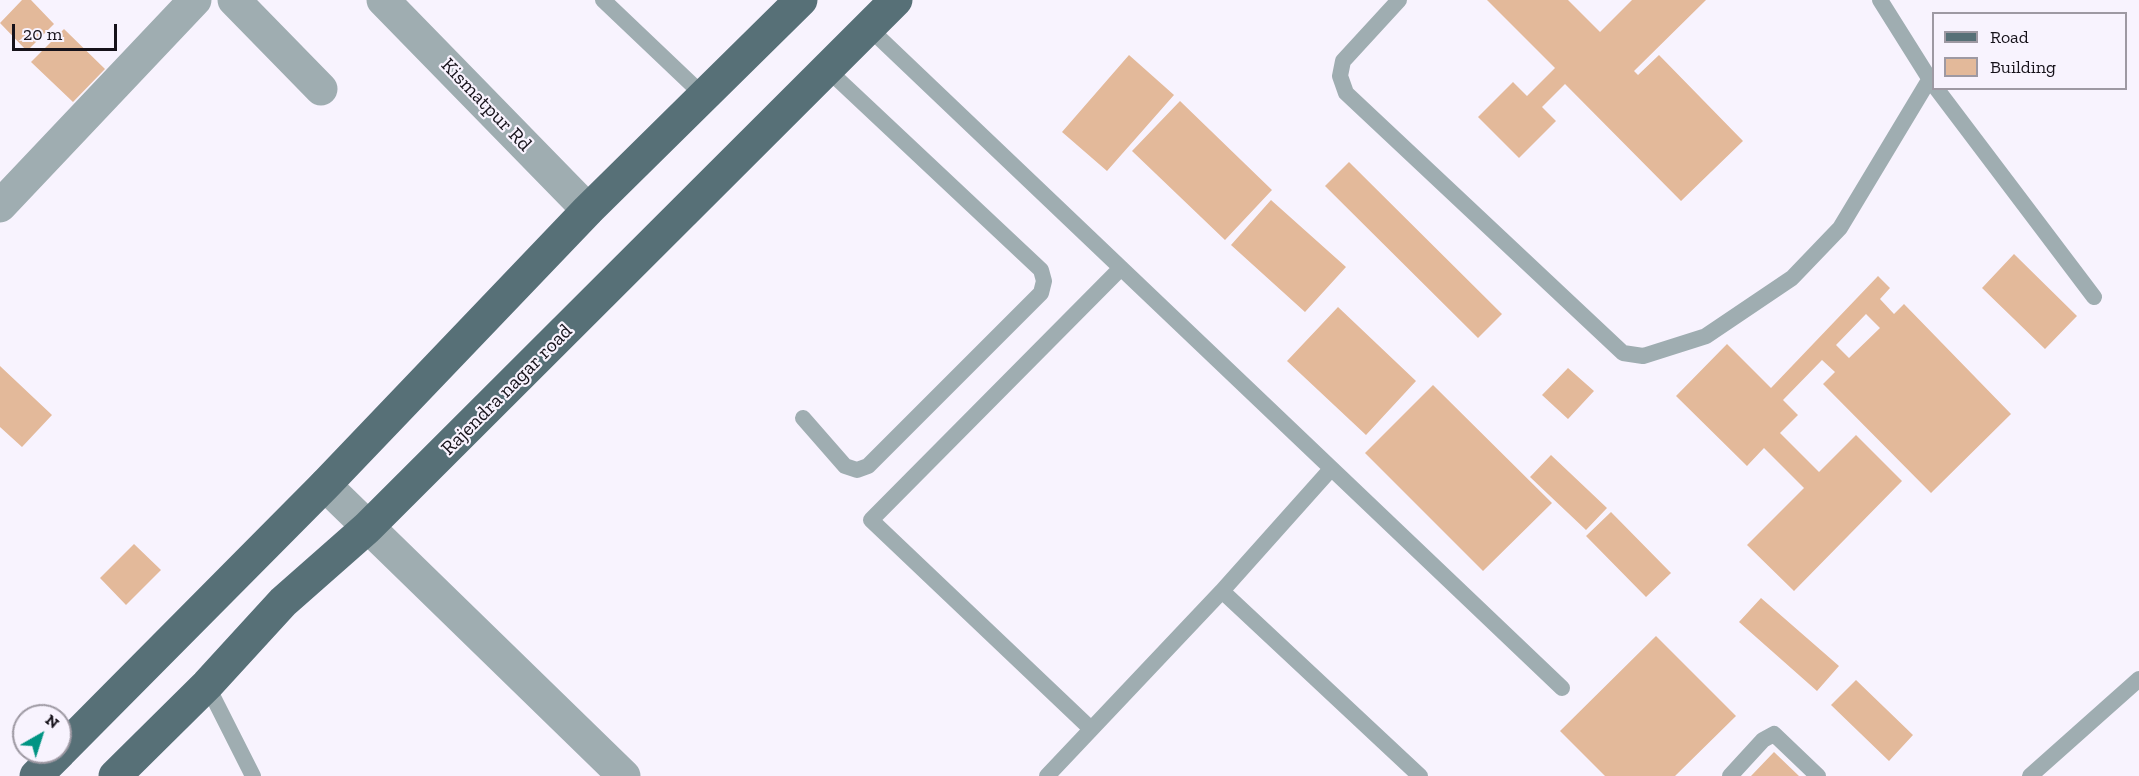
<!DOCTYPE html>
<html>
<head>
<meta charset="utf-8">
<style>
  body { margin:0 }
  #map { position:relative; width:2139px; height:776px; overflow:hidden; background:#f8f3fe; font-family:"Zilla Slab",serif }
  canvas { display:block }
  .legend { position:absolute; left:1932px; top:12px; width:195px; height:78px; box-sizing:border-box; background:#f8f3fe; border:2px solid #9e99a3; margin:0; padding:8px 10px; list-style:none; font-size:18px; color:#16121a }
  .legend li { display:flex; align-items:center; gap:12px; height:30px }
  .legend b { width:30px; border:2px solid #9e99a3 }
  .north { position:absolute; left:12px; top:704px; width:60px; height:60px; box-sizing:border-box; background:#f8f3fe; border:2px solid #9e99a3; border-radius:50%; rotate:39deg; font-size:16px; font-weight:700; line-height:24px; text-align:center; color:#16121a }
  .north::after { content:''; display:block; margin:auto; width:21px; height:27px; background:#009483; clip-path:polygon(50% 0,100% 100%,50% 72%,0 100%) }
  .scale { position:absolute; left:12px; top:24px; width:105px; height:27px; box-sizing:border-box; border:3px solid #16121a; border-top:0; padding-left:8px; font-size:18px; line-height:21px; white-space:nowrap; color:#16121a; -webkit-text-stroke:4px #f8f3fe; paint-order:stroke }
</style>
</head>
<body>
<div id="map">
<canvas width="2139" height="776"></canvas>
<ul class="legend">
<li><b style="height:8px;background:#577077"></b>Road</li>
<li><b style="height:16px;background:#e3b99a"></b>Building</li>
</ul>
<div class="north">N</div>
<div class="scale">20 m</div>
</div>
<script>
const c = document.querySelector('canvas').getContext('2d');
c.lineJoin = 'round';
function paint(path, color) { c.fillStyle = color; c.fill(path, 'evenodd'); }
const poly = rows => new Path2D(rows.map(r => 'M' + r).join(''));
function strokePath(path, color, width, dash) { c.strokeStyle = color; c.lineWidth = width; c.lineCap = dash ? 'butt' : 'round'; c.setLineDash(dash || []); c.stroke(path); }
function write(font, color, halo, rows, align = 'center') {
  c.font = font + ' "Zilla Slab",serif'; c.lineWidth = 4.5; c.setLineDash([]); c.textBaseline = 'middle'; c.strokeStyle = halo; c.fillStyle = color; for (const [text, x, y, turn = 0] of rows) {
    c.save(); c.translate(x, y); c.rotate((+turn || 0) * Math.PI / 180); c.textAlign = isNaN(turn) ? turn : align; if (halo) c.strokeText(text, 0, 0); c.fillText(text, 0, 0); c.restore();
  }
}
paint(poly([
  [22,0,31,0,54,24,27,51,0,23],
  [1487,0,1568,0,1600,32,1632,0,1706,0,1634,71,1638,75,1659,55,1743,141,1681,201,1565,84,1542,107,1556,121,1519,158,1478,117,1513,82,1527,96,1555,68],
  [64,29,105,69,73,102,31,62],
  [1129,55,1174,95,1107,171,1062,132],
  [1180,101,1272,190,1225,240,1132,151],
  [1349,162,1502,314,1478,338,1325,186],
  [1271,200,1346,267,1305,312,1231,245],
  [2014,254,2077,316,2045,349,1982,288],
  [1878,276,1890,288,1880,299,1894,314,1904,304,2011,414,1931,493,1823,384,1835,372,1822,360,1783,400,1798,415,1780,433,1819,472,1856,435,1902,481,1794,591,1747,545,1804,488,1764,448,1747,466,1676,396,1727,344,1771,388],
  [1866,314,1880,328,1849,358,1836,345],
  [1338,307,1416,381,1366,435,1287,361],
  [0,366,52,415,22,447,0,427],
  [1568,368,1594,391,1568,419,1542,395],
  [1433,385,1552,503,1483,571,1365,453],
  [1551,455,1607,508,1586,530,1530,477],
  [1611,512,1671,573,1646,597,1586,536],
  [134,544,161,570,126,605,100,578],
  [1761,598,1839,666,1817,691,1739,622],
  [1656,636,1736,716,1675,776,1605,776,1560,731],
  [1856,680,1913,735,1889,761,1831,705],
  [1774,752,1799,776,1751,776]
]), '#e3b99a');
strokePath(poly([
  [603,0,704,96],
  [1399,0,1343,61,1340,76,1346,93,1623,353,1643,356,1706,336,1792,278,1840,228,1929,80],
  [1880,0,1934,86],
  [869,28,1562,688],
  [1936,88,2094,297],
  [803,418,845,466,857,470,868,466,1041,293,1044,281,1041,270,828,70],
  [1222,591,1420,776],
  [207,685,253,776],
  [1091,729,871,520,1121,268],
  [1047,776,1222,591,1331,469],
  [1730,776,1763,740,1774,734,1818,776],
  [2030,776,2139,679]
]), '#9fadb1', 16);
strokePath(poly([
  [234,0,321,89],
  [0,206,195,0]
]), '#9fadb1', 33);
strokePath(poly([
  [383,0,588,210],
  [325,485,624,776]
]), '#9fadb1', 33);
strokePath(poly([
  [60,752,325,485,588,210,801,0],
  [36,776,60,752],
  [115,776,207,685,283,602,367,528,896,0]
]), '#577077', 33);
write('20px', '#16121a', '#f8f3fe', [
  ["Kismatpur Rd",486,105,46],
  ["Rajendra nagar road",507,390,-45]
]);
</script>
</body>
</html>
